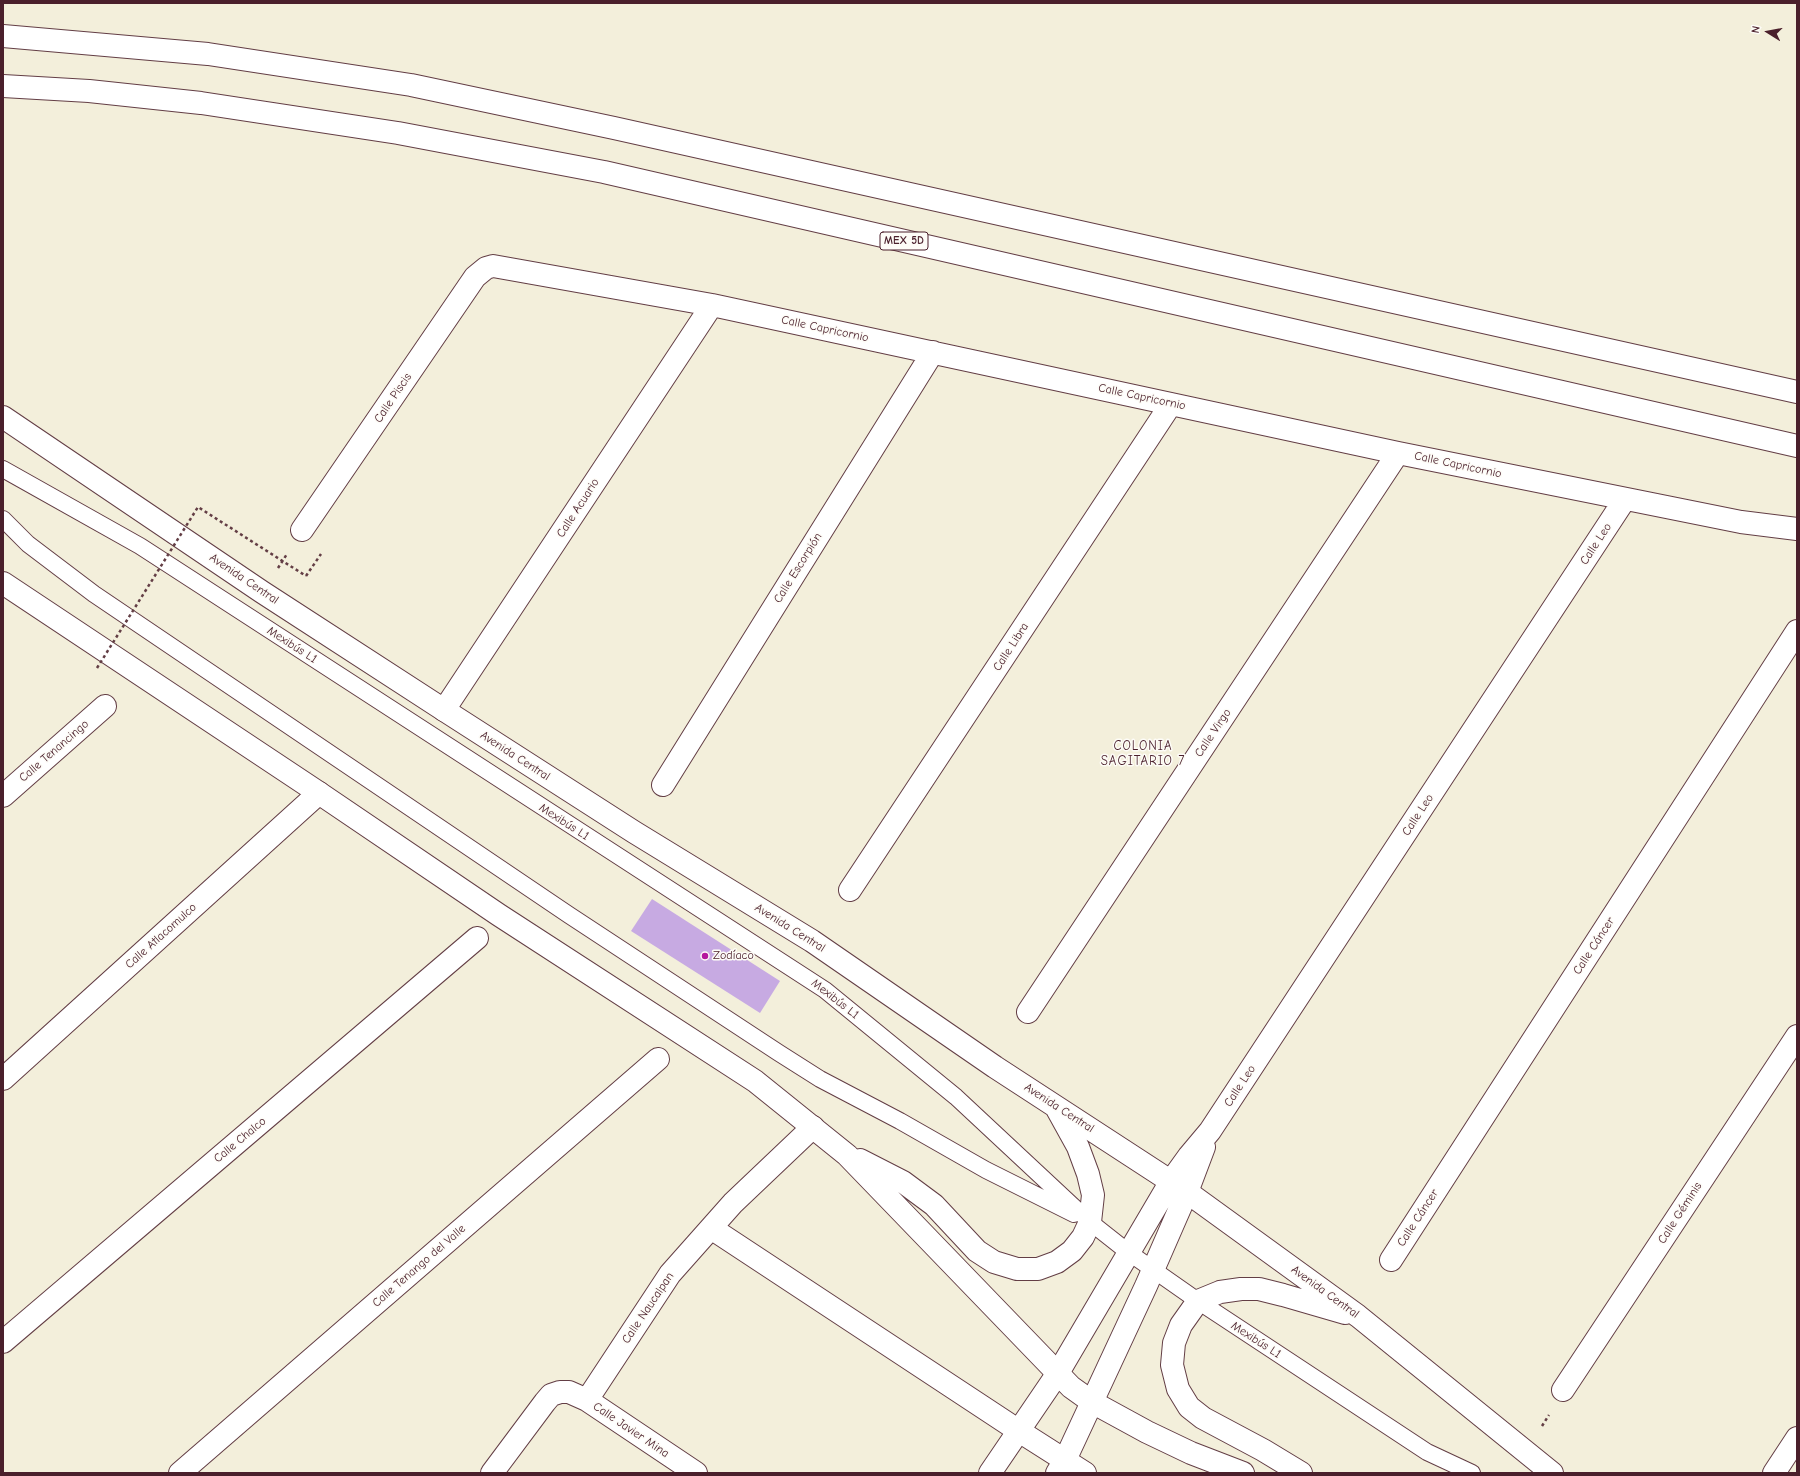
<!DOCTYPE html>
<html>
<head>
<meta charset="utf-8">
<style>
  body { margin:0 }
  #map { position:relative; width:1800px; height:1476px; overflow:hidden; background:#f3efdb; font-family:"Comic Neue",sans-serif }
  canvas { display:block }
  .frame { position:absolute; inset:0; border:4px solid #4a1f2b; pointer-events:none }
  .north { position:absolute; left:1748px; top:12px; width:40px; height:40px; -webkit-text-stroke:3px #fdfcf7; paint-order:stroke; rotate:281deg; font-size:11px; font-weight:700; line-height:16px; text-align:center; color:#4a1f2b }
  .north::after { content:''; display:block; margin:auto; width:14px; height:18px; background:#4a1f2b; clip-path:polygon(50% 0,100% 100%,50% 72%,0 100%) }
</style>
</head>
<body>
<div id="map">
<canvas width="1800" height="1476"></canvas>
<div class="frame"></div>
<div class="north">N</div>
</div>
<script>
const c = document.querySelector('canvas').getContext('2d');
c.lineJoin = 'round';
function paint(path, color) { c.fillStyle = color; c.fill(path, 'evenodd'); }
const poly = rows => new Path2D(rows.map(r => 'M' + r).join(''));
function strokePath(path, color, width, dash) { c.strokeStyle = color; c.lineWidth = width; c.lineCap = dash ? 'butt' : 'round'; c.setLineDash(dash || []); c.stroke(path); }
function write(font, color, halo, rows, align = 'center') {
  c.font = font + ' "Comic Neue",sans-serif'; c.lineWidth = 3; c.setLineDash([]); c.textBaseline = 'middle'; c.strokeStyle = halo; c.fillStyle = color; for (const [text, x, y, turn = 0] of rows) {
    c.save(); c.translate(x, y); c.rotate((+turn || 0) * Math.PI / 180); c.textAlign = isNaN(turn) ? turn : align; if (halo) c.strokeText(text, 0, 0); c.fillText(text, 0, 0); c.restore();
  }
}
paint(poly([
  [652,899,780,981,760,1013,631,931]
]), '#c7aae2');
const service = poly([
  [3,469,140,546,825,990,956,1097,1090,1222,1128,1252,1198,1301,1427,1452,1472,1473],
  [3,519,28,544,94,594,569,915,779,1053,820,1079,900,1121,986,1170,1074,1214]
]);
const minor = poly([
  [302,530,475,277,486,268,493,266,712,305,1398,453,1741,522,1797,529],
  [444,710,712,305],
  [663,785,933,352],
  [3,796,105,706],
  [850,890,1171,404],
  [1028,1012,1398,453],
  [3,1079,319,793],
  [1171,1181,1189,1156,1210,1131,1625,499],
  [1187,1192,1204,1147],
  [711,1228,1019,1431,1085,1473],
  [1391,1260,1797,631],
  [3,1342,477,938],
  [1563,1390,1797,1036],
  [587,1400,670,1274,733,1203,813,1127],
  [180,1473,658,1059],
  [492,1473,545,1402,551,1395,560,1392,569,1392,587,1400,696,1473],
  [1774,1473,1797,1438]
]);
const tertiary = poly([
  [990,1473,1058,1373,1171,1181],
  [1057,1473,1065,1460,1146,1286,1187,1192]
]);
const trunk = poly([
  [3,417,262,592,444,710,634,832,812,941,995,1067,1187,1192,1358,1316,1552,1473],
  [3,583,319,793,499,915,755,1081,847,1155,1071,1387,1092,1402,1147,1432,1191,1453,1243,1473],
  [860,1160,903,1182,934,1205,977,1251,994,1262,1017,1269,1038,1269,1057,1262,1072,1251,1083,1237,1090,1222,1093,1195,1088,1174,1078,1147,1057,1109],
  [1301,1473,1263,1450,1203,1418,1189,1407,1178,1389,1172,1365,1174,1343,1181,1325,1198,1301,1220,1292,1241,1289,1259,1289,1283,1295,1345,1313]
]);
const motorway = poly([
  [3,36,208,54,411,85,614,128,1797,392],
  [3,86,89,91,201,103,398,133,604,172,1797,446]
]);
strokePath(service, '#633e45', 18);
strokePath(minor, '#633e45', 24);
strokePath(tertiary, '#633e45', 24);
strokePath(trunk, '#633e45', 24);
strokePath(motorway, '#633e45', 24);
strokePath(poly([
  [278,568,287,554],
  [306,576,321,554],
  [1542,1426,1549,1415]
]), '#633e45', 2.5, [3, 3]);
strokePath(service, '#fff', 16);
strokePath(minor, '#fff', 22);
strokePath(tertiary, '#fff', 22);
strokePath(trunk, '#fff', 22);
strokePath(motorway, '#fff', 22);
strokePath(poly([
  [97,668,198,507,306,576]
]), '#633e45', 2.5, [3, 3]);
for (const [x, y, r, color] of [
  [705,956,4,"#b5179e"]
]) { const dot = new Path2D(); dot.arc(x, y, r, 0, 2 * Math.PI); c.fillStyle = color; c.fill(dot); strokePath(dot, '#fdfcf7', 1.5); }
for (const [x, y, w] of [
  [904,241,48]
]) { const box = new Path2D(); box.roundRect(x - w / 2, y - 9, w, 18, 3); c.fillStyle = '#fdfcf7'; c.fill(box); strokePath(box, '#4a1f2b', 1); }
write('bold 11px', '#4a1f2b', null, [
  ["MEX 5D",904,241]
]);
write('12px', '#4a1f2b', '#fdfcf7', [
  ["Calle Capricornio",825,329,12],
  ["Calle Capricornio",1142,397,12],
  ["Calle Piscis",393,398,-56],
  ["Calle Capricornio",1458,465,12],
  ["Calle Acuario",578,508,-57],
  ["Calle Leo",1596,544,-57],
  ["Calle Escorpión",798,568,-58],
  ["Avenida Central",244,579,34],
  ["Mexibús L1",292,645,33],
  ["Calle Libra",1011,647,-57],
  ["Calle Virgo",1213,733,-56],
  ["Calle Tenancingo",54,751,-41],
  ["Avenida Central",515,756,33],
  ["Calle Leo",1418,815,-57],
  ["Mexibús L1",564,822,33],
  ["Avenida Central",790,928,32],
  ["Calle Atlacomulco",161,936,-42],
  ["Calle Cáncer",1594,946,-57],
  ["Mexibús L1",835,999,38],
  ["Calle Leo",1240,1086,-57],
  ["Avenida Central",1059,1108,33],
  ["Calle Chalco",240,1140,-40],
  ["Calle Géminis",1680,1213,-57],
  ["Calle Cáncer",1418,1218,-57],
  ["Calle Tenango del Valle",419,1266,-41],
  ["Avenida Central",1325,1292,36],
  ["Calle Naucalpan",648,1308,-56],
  ["Mexibús L1",1256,1340,33],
  ["Calle Javier Mina",631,1430,34]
]);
write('12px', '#4a1f2b', '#fdfcf7', [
  ["Zodíaco",713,956]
], 'left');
c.letterSpacing = '1px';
write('13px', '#4a1f2b', '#fdfcf7', [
  ["COLONIA",1143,746],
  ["SAGITARIO 7",1143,761]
]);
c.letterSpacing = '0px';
</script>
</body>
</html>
